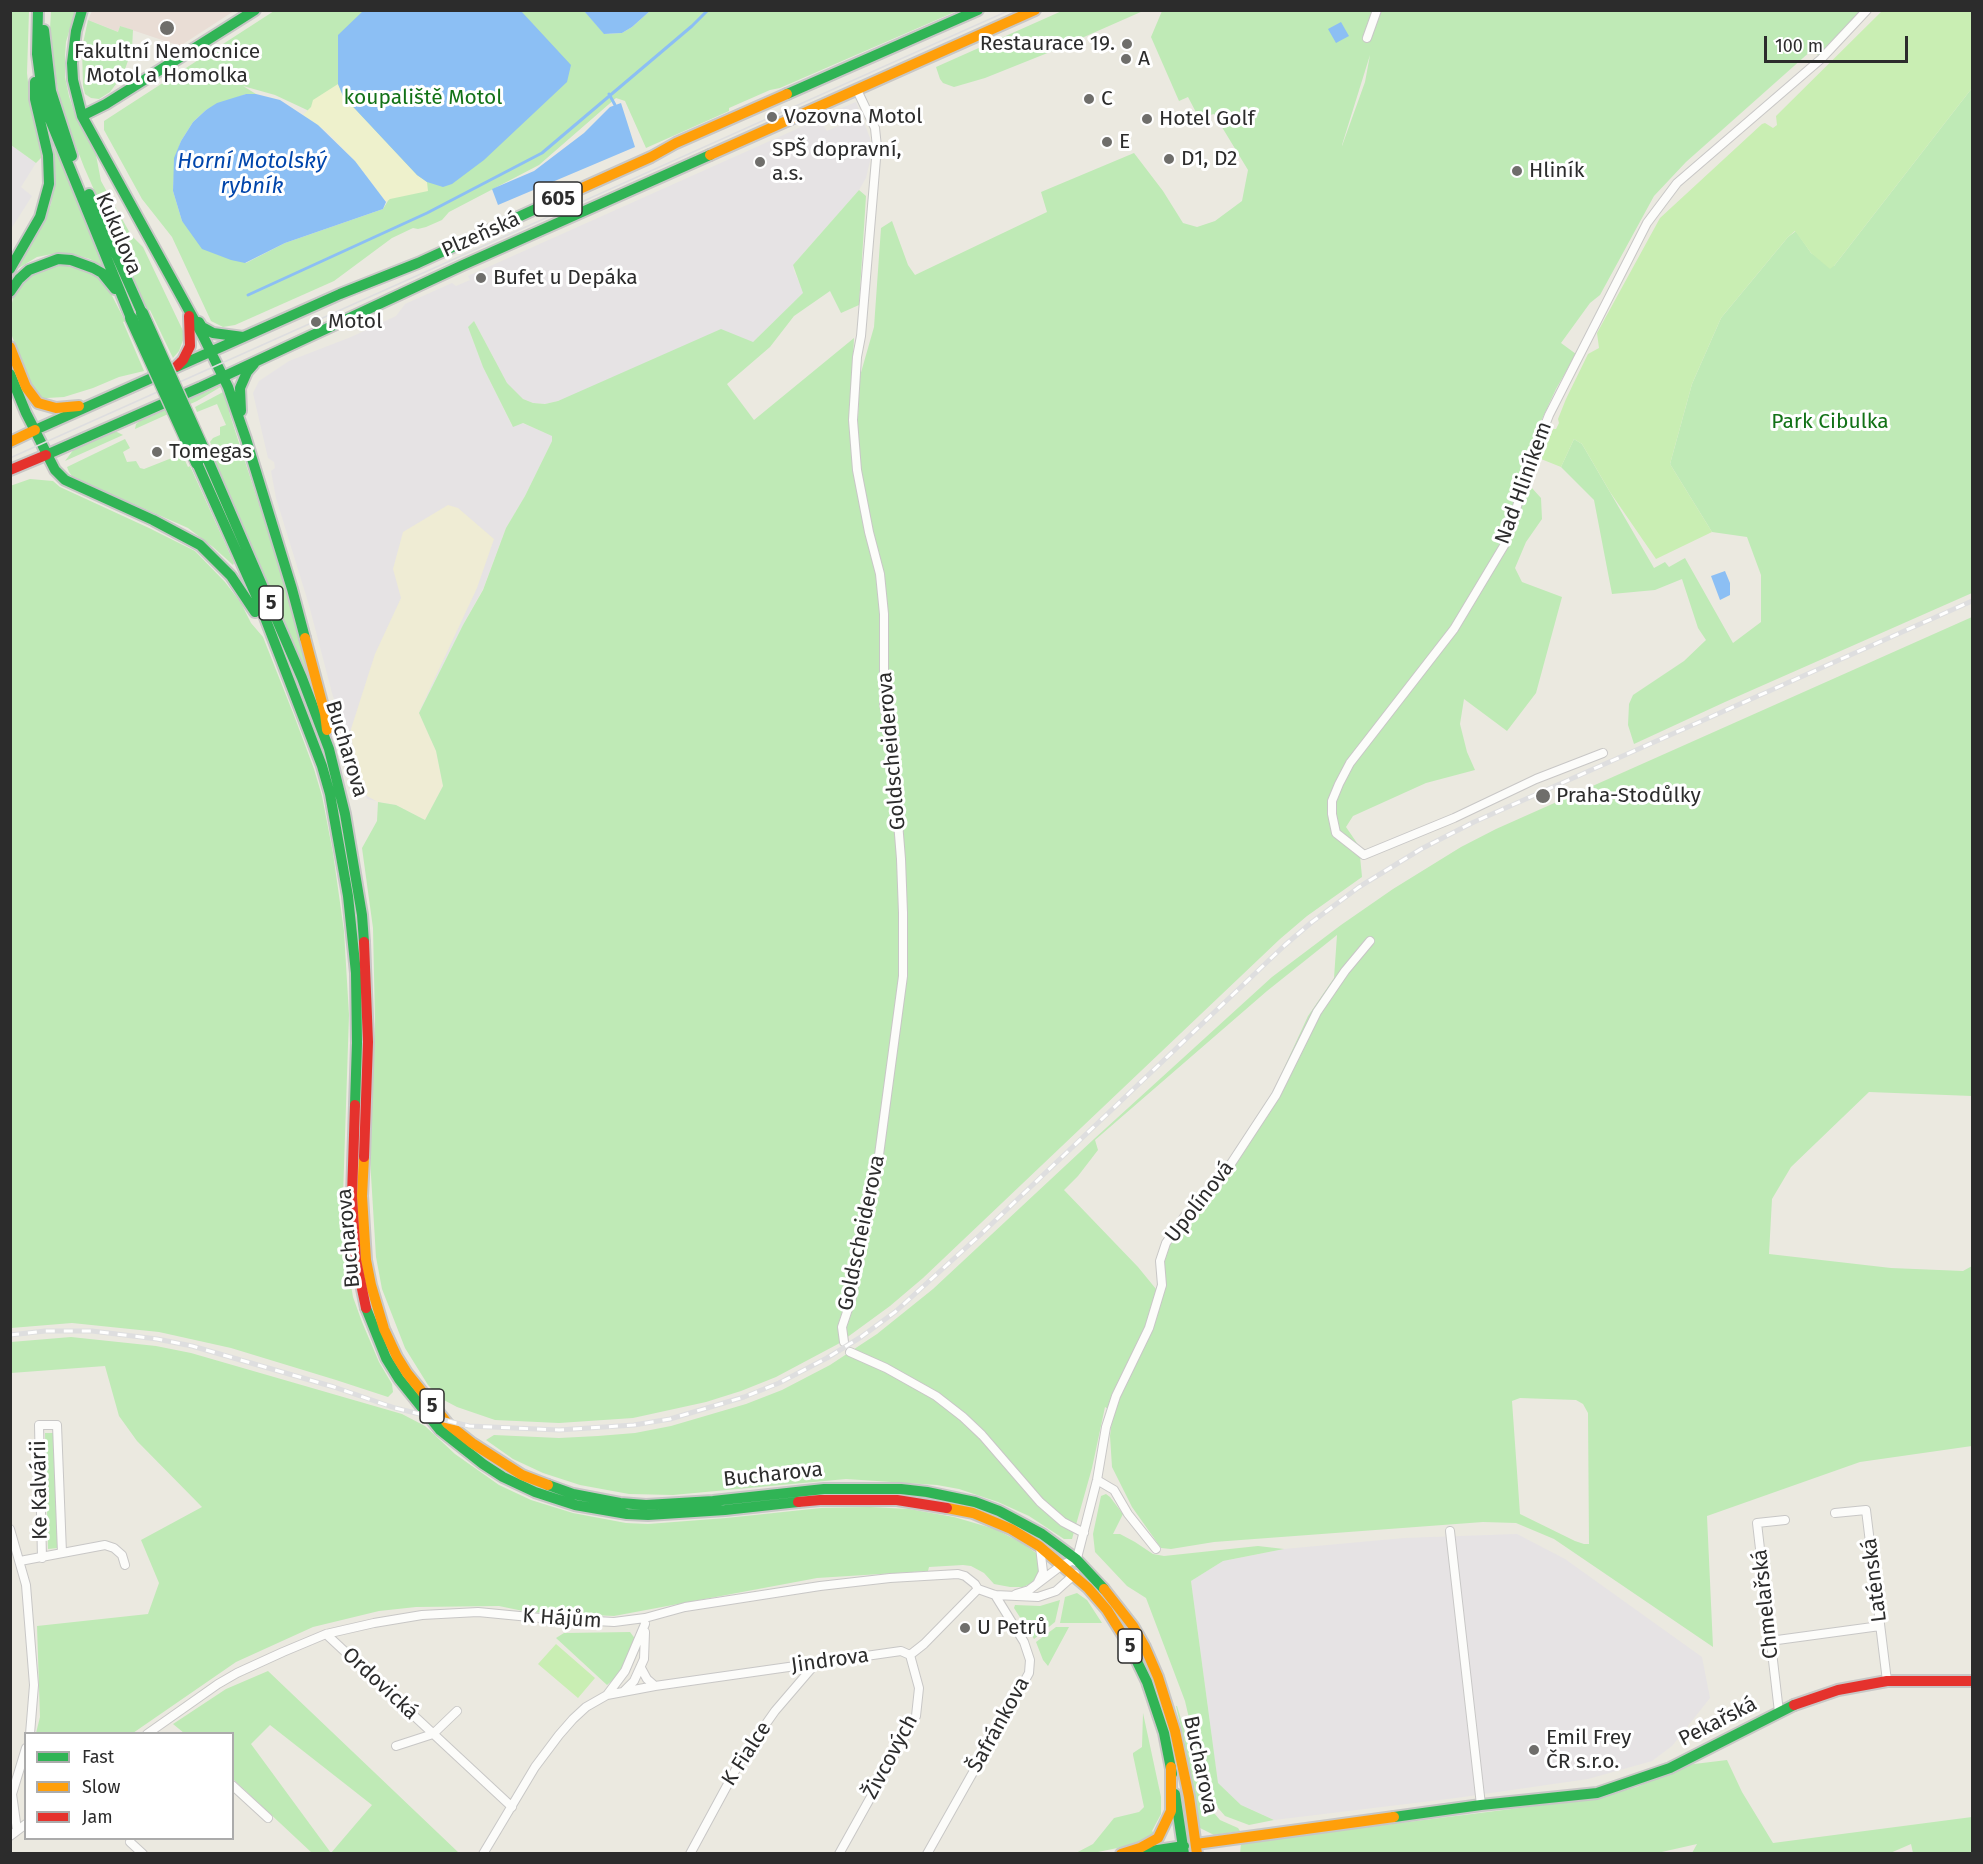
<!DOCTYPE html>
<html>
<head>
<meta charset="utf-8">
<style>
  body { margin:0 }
  #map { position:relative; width:1983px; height:1864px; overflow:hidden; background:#ebe9e0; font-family:"Fira Sans",sans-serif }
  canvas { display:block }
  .frame { position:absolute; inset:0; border:12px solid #2c2c2c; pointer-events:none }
  .legend { position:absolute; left:24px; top:1732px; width:210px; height:108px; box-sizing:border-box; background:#fff; border:2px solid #ababab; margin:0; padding:8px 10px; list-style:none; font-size:18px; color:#2c2c2c }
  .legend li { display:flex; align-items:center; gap:12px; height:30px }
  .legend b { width:30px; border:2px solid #ababab }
  .scale { position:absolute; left:1764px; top:36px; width:144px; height:27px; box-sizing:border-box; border:3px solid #2c2c2c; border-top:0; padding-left:8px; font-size:18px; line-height:21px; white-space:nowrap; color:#2c2c2c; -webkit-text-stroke:4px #fff; paint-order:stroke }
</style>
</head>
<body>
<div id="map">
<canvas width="1983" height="1864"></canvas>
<div class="frame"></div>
<ul class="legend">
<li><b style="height:8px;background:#30b455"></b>Fast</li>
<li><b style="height:8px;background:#ff9f0a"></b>Slow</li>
<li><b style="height:8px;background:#e5322d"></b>Jam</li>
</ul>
<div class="scale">100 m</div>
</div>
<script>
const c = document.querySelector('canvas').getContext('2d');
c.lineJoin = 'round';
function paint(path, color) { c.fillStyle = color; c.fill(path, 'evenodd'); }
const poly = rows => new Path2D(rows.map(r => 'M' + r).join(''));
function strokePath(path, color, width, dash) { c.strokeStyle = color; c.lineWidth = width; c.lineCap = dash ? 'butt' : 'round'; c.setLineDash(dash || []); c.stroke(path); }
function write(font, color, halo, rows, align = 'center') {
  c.font = font + ' "Fira Sans",sans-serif'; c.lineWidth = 6; c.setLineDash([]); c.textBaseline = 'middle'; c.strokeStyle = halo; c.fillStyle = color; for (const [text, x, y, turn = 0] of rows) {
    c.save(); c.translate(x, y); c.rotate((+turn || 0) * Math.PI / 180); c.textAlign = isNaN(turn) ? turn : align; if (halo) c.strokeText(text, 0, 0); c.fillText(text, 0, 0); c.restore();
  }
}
paint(poly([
  [856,102,870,138,871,157,866,178,859,190,793,265,794,271,804,293,753,342,558,401,545,404,533,403,523,399,514,392,507,383,474,321,468,327,483,367,512,426,522,423,553,436,552,441,525,496,506,528,483,589,463,625,419,712,432,740,396,805,367,799,361,785,332,693,309,605,276,498,271,471,275,468,274,462,268,458,253,393,259,381,289,361,351,337,396,316,405,304,452,283,456,286,470,280,468,276,819,119,827,131,840,125,839,109],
  [11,145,36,163,21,187,32,196,11,229],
  [1517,1534,1565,1559,1702,1657,1710,1698,1672,1746,1652,1761,1588,1779,1456,1798,1274,1820,1241,1805,1218,1784,1191,1581,1223,1561,1284,1549,1404,1538]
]), '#e6e3e4');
paint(poly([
  [448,505,458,508,494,539,477,588,419,712,436,751,443,786,425,820,396,805,378,802,367,796,354,760,351,729,375,654,401,598,393,569,403,532]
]), '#efecd4');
paint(poly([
  [92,11,234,11,180,46,120,26,118,32,88,20]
]), '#e9ddd5');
paint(poly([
  [1064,10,1143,11,1050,52,985,78,954,87,943,83,940,79,936,67],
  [11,11,29,11,27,73,30,100,44,155,36,163,11,145],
  [51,11,75,11,66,42,65,56,65,77,69,96,76,118,96,155,101,181,131,235,143,247,185,335,179,351,173,358,150,310,147,311,84,167,69,128,60,100,55,73,50,29],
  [274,11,584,11,605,34,622,33,632,27,650,11,957,11,780,88,770,90,729,108,729,111,646,148,625,101,616,98,539,165,449,212,442,220,426,227,418,229,413,228,392,238,334,281,235,325,223,327,211,321,172,237,142,199,104,130,104,121],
  [243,86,275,95,307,110,345,143,389,199,383,209,285,243,246,263,182,221,173,191,175,158,181,141,193,122,206,110,246,94,256,94],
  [1162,11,1861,11,1818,55,1812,50,1686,162,1654,196,1600,295,1590,303,1561,343,1576,354,1556,389,1536,432,1521,476,1541,498,1542,519,1526,542,1515,568,1522,582,1562,597,1536,693,1507,731,1464,699,1460,724,1467,752,1475,770,1426,783,1353,816,1346,827,1359,846,1362,877,1307,916,1280,939,923,1278,890,1306,838,1344,776,1377,741,1391,706,1402,633,1418,559,1423,495,1420,457,1407,440,1398,428,1385,405,1348,382,1289,376,1257,370,1159,375,1021,373,928,362,848,377,821,378,802,396,805,425,820,443,786,436,751,419,713,463,625,483,590,506,528,525,496,552,441,552,436,523,423,513,427,483,367,468,327,474,321,507,383,523,399,533,403,545,404,558,401,721,329,753,342,803,293,793,265,859,190,866,196,859,305,841,313,830,291,794,316,770,347,727,384,754,420,854,338,850,420,857,439,860,376,874,327,881,228,892,221,908,265,915,275,1047,212,1041,192,1134,153,1163,191,1183,223,1197,227,1215,221,1242,201,1248,170,1214,114,1199,118,1188,97,1179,101,1151,37],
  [1370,55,1365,82,1342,146,1342,145],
  [88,20,118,32,120,26,133,30,132,49,123,75,110,92,99,99,91,98,85,94,83,86,82,48],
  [1972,88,1972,593,1725,702,1634,744,1628,725,1629,704,1633,695,1684,661,1706,640,1698,628,1682,579,1655,590,1612,594,1594,500,1561,467,1574,439,1582,444,1654,568,1665,562,1669,567,1685,558,1733,643,1761,622,1761,575,1747,537,1712,532,1670,464,1692,384,1721,318,1788,237,1796,231,1811,253,1834,266],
  [54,147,108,269,90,259,69,253,57,253,37,257,17,269,43,222,51,204,55,177],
  [57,265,78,267,95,275,107,286,125,321,123,322,144,371,119,377,93,388,64,397,47,398,45,402,35,394,26,376,11,333,11,308,13,298,24,281,30,276,47,267],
  [222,385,224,385,197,401,135,429,136,424,140,421],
  [225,391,229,404,228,406,230,415,288,594,309,673,307,673,213,456,216,454,210,442,213,438,220,435,220,427,226,425,217,404,197,412,195,407],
  [115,431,123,435,65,461,74,449],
  [125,439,130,448,123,452,127,462,136,461,140,468,144,469,182,454,188,467,190,466,234,563,233,565,213,547,188,528,109,493,72,476,69,472,67,467],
  [30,479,53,481,60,487,149,528,195,551,225,582,241,603,251,623,263,637,295,718,314,769,322,796,333,853,344,931,349,1015,343,1196,347,1261,353,1297,362,1322,379,1362,392,1384,393,1392,388,1397,336,1380,231,1348,159,1332,72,1323,11,1328,10,486],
  [1972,617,1972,1096,1869,1092,1791,1167,1772,1199,1769,1254,1891,1268,1963,1271,1972,1266,1972,1446,1860,1462,1707,1516,1713,1647,1554,1539,1516,1523,1483,1522,1214,1542,1171,1549,1161,1548,1132,1507,1112,1467,1110,1436,1113,1412,1105,1407,1092,1468,1072,1539,1064,1539,1029,1516,998,1502,959,1489,937,1485,846,1479,673,1495,629,1494,580,1485,543,1473,513,1459,486,1440,494,1435,559,1438,598,1436,635,1433,671,1426,746,1404,782,1390,830,1365,877,1334,933,1289,1094,1139,1272,977,1341,925,1393,889,1461,847,1496,829],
  [1337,935,1334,978,1308,1016,1272,1094,1256,1119,1220,1174,1181,1215,1163,1241,1156,1262,1158,1289,1156,1289,1138,1267,1064,1190,1078,1176,1098,1150,1095,1140,1267,991],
  [1520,1398,1576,1400,1583,1404,1588,1413,1589,1544,1584,1544,1575,1541,1520,1514,1512,1401],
  [71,1337,156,1346,191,1353,402,1414,425,1426,455,1454,499,1485,531,1500,573,1513,626,1523,648,1524,726,1518,821,1508,870,1507,909,1509,954,1517,995,1529,1022,1543,1036,1553,1039,1563,1039,1572,1032,1583,1023,1587,1010,1587,994,1584,984,1573,971,1566,963,1565,929,1567,928,1571,817,1578,614,1616,528,1612,499,1606,416,1607,379,1611,313,1627,236,1662,133,1733,36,1733,40,1717,37,1626,148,1614,159,1583,141,1540,202,1507,137,1441,119,1416,105,1366,11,1373,11,1342],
  [45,1433,55,1433,58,1548,48,1549],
  [1106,1494,1110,1497,1123,1514,1113,1534,1120,1534,1135,1542,1153,1554,1164,1556,1258,1546,1284,1549,1223,1561,1191,1581,1218,1783,1241,1805,1274,1820,1249,1825,1225,1816,1213,1802,1204,1783,1185,1701,1146,1598,1127,1586,1095,1552,1093,1534,1101,1496],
  [1077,1593,1087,1600,1102,1623,1060,1623,1065,1597],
  [1060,1600,1055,1622,1034,1639,1014,1608,1015,1605,1040,1606],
  [1056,1627,1069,1627,1048,1666,1043,1660,1036,1642],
  [630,1632,636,1640,621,1673,607,1685,556,1638,564,1633],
  [268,1671,459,1853,312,1853,233,1779,232,1734,184,1733,173,1724,226,1689],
  [270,1725,372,1805,331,1853,251,1744],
  [1176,1706,1177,1706,1207,1805,1220,1820,1238,1828,1240,1831,1214,1835,1200,1828,1184,1740],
  [1143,1713,1161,1797,1161,1814,1152,1831,1155,1834,1142,1843,1093,1853,1074,1854,1093,1844,1114,1818,1139,1812,1144,1807,1133,1755,1133,1753,1142,1747],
  [1727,1760,1742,1792,1773,1843,1972,1817,1972,1853,1913,1853,1911,1844,1888,1854,1692,1853,1697,1844,1653,1854,1240,1854,1241,1843,1591,1799,1637,1787,1686,1765]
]), '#bfeab6');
paint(poly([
  [338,84,343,96,417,175,427,182,428,191,390,199,386,202,355,161,326,131,303,115,311,107,313,100]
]), '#eef1cc');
paint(poly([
  [1882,11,1972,11,1972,88,1834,266,1830,269,1811,253,1795,231,1788,237,1721,318,1692,384,1670,464,1712,532,1656,559,1610,492,1582,444,1574,439,1561,467,1541,459,1553,429,1556,429,1559,423,1558,419,1566,399,1588,354,1599,348,1597,333,1660,218,1762,124,1765,123,1773,128,1777,125,1776,116],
  [556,1644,595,1678,578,1698,538,1664]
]), '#c9eeb3');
paint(poly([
  [363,11,521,11,571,65,567,82,484,160,452,184,443,187,427,182,417,175,343,96,338,84,338,35],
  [584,11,650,11,632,27,622,33,604,34],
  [1341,22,1349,36,1336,43,1328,29],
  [246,94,256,94,280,100,318,125,355,161,386,202,383,209,285,243,245,263,231,260,202,249,182,221,173,191,174,158,181,141,193,122,206,110,217,103],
  [621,103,635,147,498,205,492,189,534,171,584,133,610,107],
  [1725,571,1730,583,1730,595,1720,600,1711,576]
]), '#8cbff4');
strokePath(poly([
  [609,94,615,105],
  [248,295,427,213,542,153,692,26,708,10]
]), '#8cbff4', 3);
const street = poly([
  [1367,38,1377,10],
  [1603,753,1536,779,1454,818,1364,855,1336,833,1332,814,1332,801,1339,784,1350,763,1454,629,1505,544,1532,459,1549,415,1647,223,1677,183,1821,59,1867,10],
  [844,1342,842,1327,852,1297,860,1244,869,1213,877,1170,903,976,903,913,901,859,892,748,884,704,884,614,880,574,869,532,857,470,853,420,857,357,861,336,877,147,875,128,857,90],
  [850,1352,886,1368,936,1396,963,1417,982,1435,1040,1502,1063,1522,1084,1533],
  [1097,1480,1114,1490,1128,1514,1156,1549],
  [1835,1513,1866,1510,1887,1681],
  [10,1529,26,1585,34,1685,30,1734],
  [1450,1531,1481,1805],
  [42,1558,39,1425,57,1425,62,1553],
  [20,1561,105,1545,114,1548,122,1555,125,1565],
  [1076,1562,1097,1480,1106,1427,1116,1396,1149,1328,1162,1285,1160,1261,1166,1243,1184,1217,1219,1182,1276,1095,1317,1012,1345,971,1370,941],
  [1038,1582,1043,1572,1040,1547],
  [1016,1594,1029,1590,1062,1565,1076,1559],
  [326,1634,512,1807],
  [1770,1641,1880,1626],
  [910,1655,924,1644,978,1589],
  [641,1668,647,1679,655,1686,901,1651,910,1655],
  [624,1691,634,1681,644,1659,645,1632],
  [607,1695,625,1671,645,1624],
  [1779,1712,1757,1523,1785,1520],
  [147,1734,218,1684,237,1673,283,1652,326,1634,374,1623,422,1615,478,1612,540,1618,614,1622,645,1618,685,1607,820,1586,890,1578,958,1574,965,1576,975,1584,978,1589,995,1595,1038,1597,1056,1591,1075,1574],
  [396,1746,433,1734,457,1711],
  [232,1785,268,1818],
  [17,1830,12,1794,26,1748],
  [10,1836,26,1824],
  [130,1842,143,1854],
  [483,1854,535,1767,559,1735,573,1719,586,1707,607,1695,655,1686],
  [690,1854,742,1758,775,1711,817,1662],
  [839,1854,916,1716,919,1688,910,1655],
  [927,1854,1029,1673,1030,1660,1024,1642,995,1595]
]);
const fast = poly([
  [38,10,37,54,41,84,49,117,131,318],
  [82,10,76,31,72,63,73,80,82,116,203,336,228,387,246,439,292,589,305,638],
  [44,30,51,91,72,156],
  [787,94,978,10],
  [82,116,106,104,255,10],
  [89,194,142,313],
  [10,269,40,217,49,184,48,155,35,99,35,82],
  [10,292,19,279,29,270,58,259,71,260,93,268,102,273,115,289],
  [199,322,202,327,213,333,243,337],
  [10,374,26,413,55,470,65,480,153,520,200,545,231,576,255,612],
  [241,411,240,388,247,372,254,364],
  [35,430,340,294,418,263,553,201],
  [46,455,201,387,463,265,710,155],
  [207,458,302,678,329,749,345,814,362,915,364,942],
  [197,463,259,602,322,766,330,794,348,896,356,973,357,1043,355,1105],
  [366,1308,386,1358,399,1379,440,1430,483,1464,503,1477,535,1492,575,1505,627,1514,648,1515,725,1510,798,1502],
  [548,1485,573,1494,620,1503,646,1505,713,1501,824,1489,901,1489,927,1492,975,1502,999,1511,1042,1534,1076,1559,1104,1589],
  [1129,1645,1147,1682,1164,1733,1172,1774],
  [1175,1794,1184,1854],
  [1394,1817,1481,1805,1597,1793,1670,1768,1794,1705],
  [1138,1853,1184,1846]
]);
const slow = poly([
  [710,155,1035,10],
  [553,201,651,157,676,143,787,94],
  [10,347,26,387,38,403,56,408,79,406],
  [10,442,35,430],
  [305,638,325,714,327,730],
  [364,1157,362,1196,366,1260,371,1285,384,1329,397,1357,407,1373,448,1424,472,1443,522,1475,548,1485],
  [947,1508,973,1513,1011,1529,1039,1546,1088,1588,1107,1610,1129,1645],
  [1104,1589,1133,1626,1145,1647,1158,1677,1175,1731,1189,1797,1197,1854],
  [1196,1844,1394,1817],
  [1121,1854,1140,1848,1158,1838,1171,1811,1171,1767]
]);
const jam = poly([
  [177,366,183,360,190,346,189,316],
  [10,470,46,455],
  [355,1105,352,1196,356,1260,366,1308],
  [364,1157,368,1042,364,942],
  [798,1502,820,1500,897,1500,947,1508],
  [1794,1705,1838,1690,1887,1681,1972,1681]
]);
strokePath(street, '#c8c7c6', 10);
strokePath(fast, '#c8c7c6', 14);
strokePath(slow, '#c8c7c6', 14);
strokePath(jam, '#c8c7c6', 14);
strokePath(street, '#fcfcfa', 8);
strokePath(fast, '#30b455', 10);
strokePath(slow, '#ff9f0a', 10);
strokePath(jam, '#e5322d', 10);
strokePath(poly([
  [10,458,1010,10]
]), '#dededf', 1.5);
const rail = poly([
  [10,1335,45,1331,92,1331,157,1339,192,1346,334,1387,395,1408,469,1426,559,1430,634,1425,670,1419,744,1397,779,1383,827,1358,861,1337,895,1312,980,1235,1285,945,1312,922,1359,887,1421,849,1474,822,1972,601]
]);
strokePath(rail, '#dededf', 5);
strokePath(rail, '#fff', 3, [9]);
const fastBridge = poly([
  [142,313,207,458],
  [131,318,197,463]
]);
strokePath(fastBridge, '#c6c5c2', 15, []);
strokePath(fastBridge, '#30b455', 12);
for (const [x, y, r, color] of [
  [167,28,8,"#6f6e6b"],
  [1127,44,6,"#6f6e6b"],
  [1126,59,6,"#6f6e6b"],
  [1089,99,6,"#6f6e6b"],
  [772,117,6,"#6f6e6b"],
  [1147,119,6,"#6f6e6b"],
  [1107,142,6,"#6f6e6b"],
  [1169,159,6,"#6f6e6b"],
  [760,162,6,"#6f6e6b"],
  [1517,171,6,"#6f6e6b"],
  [481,278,6,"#6f6e6b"],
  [316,322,6,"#6f6e6b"],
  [157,452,6,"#6f6e6b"],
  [1543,796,8,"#6f6e6b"],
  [965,1628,6,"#6f6e6b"],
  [1534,1750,6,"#6f6e6b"]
]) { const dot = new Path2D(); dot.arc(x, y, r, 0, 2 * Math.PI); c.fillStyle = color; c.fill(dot); strokePath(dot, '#fff', 2); }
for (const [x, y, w] of [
  [558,199,48],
  [271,603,24],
  [432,1406,24],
  [1130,1646,24]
]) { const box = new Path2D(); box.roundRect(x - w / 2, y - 17, w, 34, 4.5); c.fillStyle = '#fff'; c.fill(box); strokePath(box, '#2c2c2c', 1.5); }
write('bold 20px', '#2c2c2c', null, [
  ["605",558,199],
  ["5",271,603],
  ["5",432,1406],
  ["5",1130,1646]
]);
write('21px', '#2c2c2c', '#fff', [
  ["Restaurace 19.",1115,44,"right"],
  ["Fakultní Nemocnice",167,52,"center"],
  ["Motol a Homolka",167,76,"center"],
  ["A",1138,59],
  ["C",1101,99],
  ["Vozovna Motol",784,117],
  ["Hotel Golf",1159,119],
  ["E",1119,142],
  ["SPŠ dopravní,",772,150],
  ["a.s.",772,174],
  ["D1, D2",1181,159],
  ["Hliník",1529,171],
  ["Bufet u Depáka",493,278],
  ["Motol",328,322],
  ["Tomegas",169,452],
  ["Praha-Stodůlky",1556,796],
  ["U Petrů",977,1628],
  ["Emil Frey",1546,1738],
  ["ČR s.r.o.",1546,1762]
], 'left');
write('21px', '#127217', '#fff', [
  ["koupaliště Motol",423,98],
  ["Park Cibulka",1830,422]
]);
write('21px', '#2c2c2c', '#fff', [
  ["Kukulova",118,234,67],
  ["Plzeňská",481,235,-24],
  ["Nad Hliníkem",1524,483,-70],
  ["Bucharova",346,749,73],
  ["Goldscheiderova",892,751,-95],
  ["Upolínová",1200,1202,-52],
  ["Goldscheiderova",862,1233,-78],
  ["Bucharova",349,1238,-95],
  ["Bucharova",773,1475,-6],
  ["Ke Kalvárii",40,1490,-91],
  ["Laténská",1875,1580,-97],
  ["Chmelařská",1766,1604,-96],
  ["K Hájům",562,1619,4],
  ["Jindrova",830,1661,-8],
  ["Ordovická",380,1684,43],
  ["Pekařská",1718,1722,-27],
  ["Šafránkova",999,1725,-61],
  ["K Fialce",747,1754,-57],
  ["Živcových",891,1757,-62],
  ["Bucharova",1200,1765,78]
]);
write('italic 22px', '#0045ab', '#fff', [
  ["Horní Motolský",252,162],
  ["rybník",252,187]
]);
</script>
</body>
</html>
